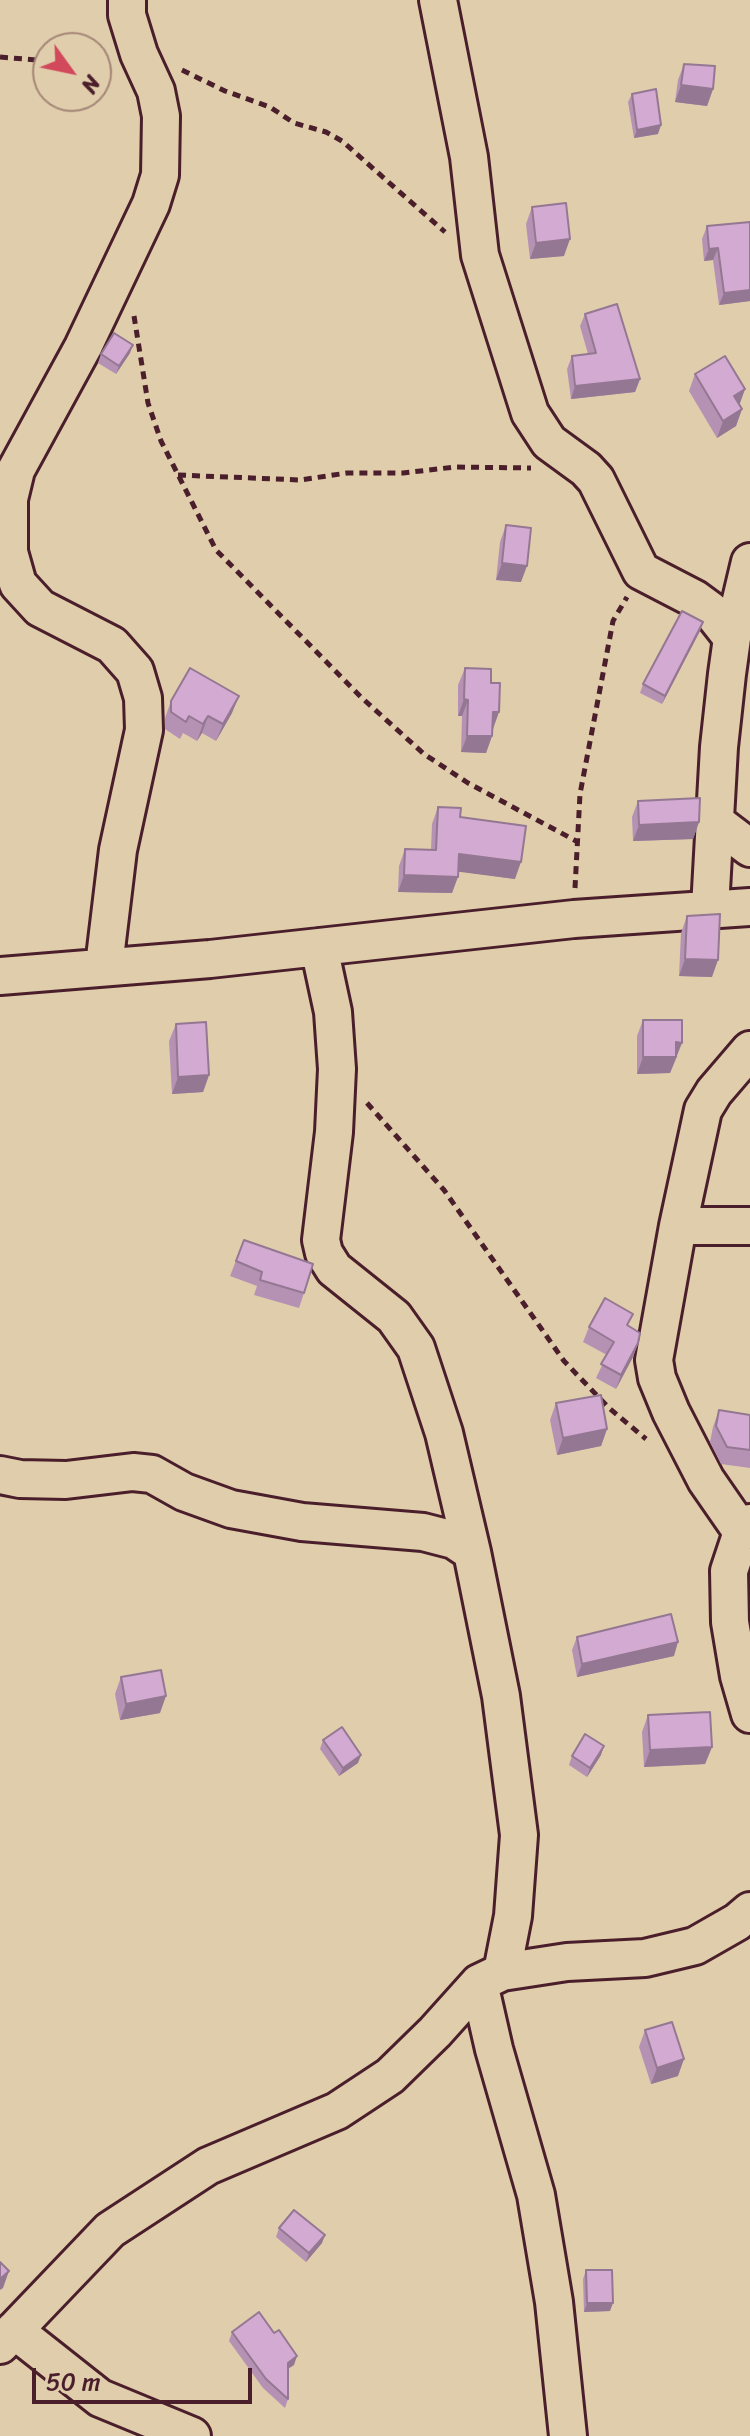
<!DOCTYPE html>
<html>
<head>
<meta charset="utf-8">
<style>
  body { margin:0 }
  #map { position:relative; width:750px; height:2436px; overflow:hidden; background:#e0cdab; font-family:Sriracha,sans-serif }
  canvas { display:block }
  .north { position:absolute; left:32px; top:32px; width:80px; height:80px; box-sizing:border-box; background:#e0cdab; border:2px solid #a48778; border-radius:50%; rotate:123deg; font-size:22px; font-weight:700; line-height:32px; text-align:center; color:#4a1f2b }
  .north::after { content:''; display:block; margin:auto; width:28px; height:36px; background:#d1495b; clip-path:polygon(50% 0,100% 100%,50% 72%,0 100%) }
  .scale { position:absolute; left:32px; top:2368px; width:220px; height:36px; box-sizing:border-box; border:4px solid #4a1f2b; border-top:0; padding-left:10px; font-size:24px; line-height:28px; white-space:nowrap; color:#4a1f2b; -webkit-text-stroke:6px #e0cdab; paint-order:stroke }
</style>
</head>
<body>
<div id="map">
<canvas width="750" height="2436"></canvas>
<div class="north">N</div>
<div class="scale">50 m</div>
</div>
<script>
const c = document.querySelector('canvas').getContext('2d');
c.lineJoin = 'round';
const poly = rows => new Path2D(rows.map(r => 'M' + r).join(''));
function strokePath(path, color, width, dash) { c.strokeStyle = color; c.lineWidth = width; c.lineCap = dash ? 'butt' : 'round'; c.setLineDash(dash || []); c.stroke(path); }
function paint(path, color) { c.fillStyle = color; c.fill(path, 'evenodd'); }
const minor = poly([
  [438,0,469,157,480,255,530,413,549,442,586,469,596,480,641,571,695,599,710,610,732,638],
  [717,823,750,848],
  [710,908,719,747,727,674,732,638,750,562],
  [319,947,333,1012,337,1069,334,1132,321,1240,324,1253,334,1269,394,1317,416,1348,444,1433,472,1552,501,1696,519,1835,513,1916,502,1972],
  [104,966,118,850,144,730,143,698,135,671,112,645,40,608,18,584,9,552,9,499,16,470,83,347,151,204,160,175,161,116,156,91,139,54,127,15,127,0],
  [0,976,210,959,574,919,750,907],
  [678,1226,750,1226],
  [0,1475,20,1479,66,1480,133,1472,152,1474,184,1492,231,1509,302,1522,423,1532,454,1540,472,1552],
  [750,1523,742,1532,729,1571,730,1622,739,1676,750,1714],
  [742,1532,706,1480,671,1412,657,1378,654,1360,678,1226,703,1110,714,1092,750,1050],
  [479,1983,494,2049,536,2195,554,2302,568,2436],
  [14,2330,100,2398,192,2436],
  [0,2345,110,2230,208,2166,337,2111,390,2076,435,2032,479,1983,502,1972,567,1962,645,1958,695,1946,737,1922,750,1911]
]);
strokePath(minor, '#4a1f2b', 42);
strokePath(poly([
  [0,57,48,61],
  [182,70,225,91,270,107,294,123,326,132,342,141,445,232],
  [134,316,148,403,161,441,216,550,362,698,424,754,468,783,578,842],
  [178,475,300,480,347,473,403,473,455,467,531,468],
  [575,888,580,794,613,621,627,597],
  [367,1103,444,1190,564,1361,609,1408,646,1439]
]), '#4a1f2b', 5, [8, 6]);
strokePath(minor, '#e0cdab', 36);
paint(poly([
  [684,64,713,89,707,106,675,102,678,80],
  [632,94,658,134,634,138,628,102],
  [532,207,564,256,530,259,526,224],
  [750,222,750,301,719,305,713,260,704,261,702,239,707,226],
  [585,314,640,379,635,392,571,399,567,369,572,356,588,354,580,326],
  [130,353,116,374,98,363,101,354],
  [695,374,745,389,739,405,742,409,736,426,717,438,689,391],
  [506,525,521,582,496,580,500,542],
  [703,622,700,631,662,704,640,693,643,684],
  [465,668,493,729,492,736,486,753,461,752,462,716,458,716,458,685],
  [171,701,232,713,216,741,202,733,197,741,183,733,180,739,165,729,165,718],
  [638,801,699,822,693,839,633,841,632,817],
  [438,807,460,817,515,879,458,871,452,893,398,892,399,866,405,849,431,850,432,824],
  [687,916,712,977,679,976,681,933],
  [643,1020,676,1059,670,1073,637,1074,637,1036],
  [176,1024,209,1075,203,1092,172,1094,169,1041],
  [244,1240,304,1293,299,1308,254,1295,257,1286,230,1276],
  [629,1326,638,1343,633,1357,616,1389,596,1378,607,1355,583,1342,589,1327],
  [556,1403,607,1429,601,1446,557,1455,550,1420],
  [719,1410,750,1415,750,1468,721,1464,710,1442,713,1427],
  [577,1637,674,1656,577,1677,572,1650],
  [121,1677,160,1713,120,1720,115,1694],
  [648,1715,712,1747,705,1764,644,1767,642,1732],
  [323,1740,358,1763,339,1776,320,1749],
  [601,1755,587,1777,569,1765,572,1756],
  [645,2030,678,2076,651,2084,639,2047],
  [279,2228,322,2243,306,2262,276,2237],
  [586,2270,610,2311,584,2312,583,2279],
  [232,2332,294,2365,288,2369,288,2399,285,2408,263,2388,229,2341]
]), '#b592b4');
paint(poly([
  [681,85,713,89,707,106,675,102],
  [661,125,658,134,634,138,637,130],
  [570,239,564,256,530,259,536,243],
  [718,248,713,260,704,261,709,249],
  [750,290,750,301,719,305,724,293],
  [133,345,130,353,116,374,119,366],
  [640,379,635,392,571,399,575,386],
  [745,389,739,406,734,396],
  [742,409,736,426,717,438,723,421],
  [502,563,527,566,521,582,496,580],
  [703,622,700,631,662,704,665,696],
  [239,696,232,713,216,741,223,724],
  [464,699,468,700,462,716,458,716],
  [493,712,499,712,493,729],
  [208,716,202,733,197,741,203,724],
  [467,736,492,736,486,753,461,752],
  [699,822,693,839,633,841,639,825],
  [459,854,521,862,515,879,453,871],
  [404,875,458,877,452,893,398,892],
  [685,959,718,960,712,977,679,976],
  [676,1042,682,1043,670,1073,637,1074,643,1057],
  [209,1075,203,1092,172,1094,178,1077],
  [638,1343,633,1357,616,1389,621,1375],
  [607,1429,601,1446,557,1455,563,1438],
  [678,1642,674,1656,577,1677,582,1664],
  [166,1696,160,1713,120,1720,126,1704],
  [604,1746,601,1755,587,1777,590,1768],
  [712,1747,705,1764,644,1767,650,1750],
  [361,1755,358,1763,339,1776,343,1768],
  [684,2059,678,2076,651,2084,657,2068],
  [325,2235,322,2243,306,2262,309,2253],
  [9,2271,3,2288,0,2290,0,2279],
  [587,2303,613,2303,610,2311,584,2312],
  [297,2356,294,2365,284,2371,288,2363]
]), '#947792');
const building = poly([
  [684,64,715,66,713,89,681,85,684,64],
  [656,89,661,125,637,130,632,94,656,89],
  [566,203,570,239,536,243,532,207,566,203],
  [750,222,750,290,724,293,718,248,709,249,707,226,750,222],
  [617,304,640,379,575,386,572,356,596,353,585,314,617,304],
  [114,333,133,345,119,366,101,354,114,333],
  [725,356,745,389,734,396,742,409,723,421,695,374,725,356],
  [506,525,531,528,527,566,502,563,506,525],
  [682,611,703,622,665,696,643,684,682,611],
  [190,668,239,696,223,724,208,716,203,724,189,716,186,722,171,712,171,701,190,668],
  [465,668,491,669,491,683,500,683,499,712,493,712,492,736,467,736,468,700,464,699,465,668],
  [700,798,699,822,639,825,638,801,700,798],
  [438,807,461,808,460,817,526,826,521,862,459,854,458,877,404,875,405,849,436,850,438,807],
  [720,914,718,960,685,959,687,916,720,914],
  [643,1020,682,1020,682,1043,676,1042,676,1057,643,1057,643,1020],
  [206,1022,209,1075,178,1077,176,1024,206,1022],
  [244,1240,313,1264,304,1293,260,1280,262,1272,236,1261,244,1240],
  [605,1298,633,1314,627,1325,640,1333,638,1343,621,1375,601,1364,614,1342,589,1327,605,1298],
  [601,1395,607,1429,563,1438,556,1403,601,1395],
  [719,1410,750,1415,750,1450,727,1447,716,1426,719,1410],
  [671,1614,678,1642,582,1664,577,1637,671,1614],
  [161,1670,166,1696,126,1704,121,1677,161,1670],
  [710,1712,712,1747,650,1750,648,1715,710,1712],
  [342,1727,361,1755,343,1768,323,1740,342,1727],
  [585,1734,604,1746,590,1768,572,1756,585,1734],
  [672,2022,684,2059,657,2068,645,2030,672,2022],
  [294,2210,325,2235,309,2253,279,2228,294,2210],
  [0,2262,9,2271,0,2279,0,2262],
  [586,2270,612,2270,613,2303,587,2303,586,2270],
  [259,2312,274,2333,279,2330,297,2356,288,2363,288,2399,266,2379,232,2332,259,2312]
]);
paint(building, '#d3aad1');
strokePath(building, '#947792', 2);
</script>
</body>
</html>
